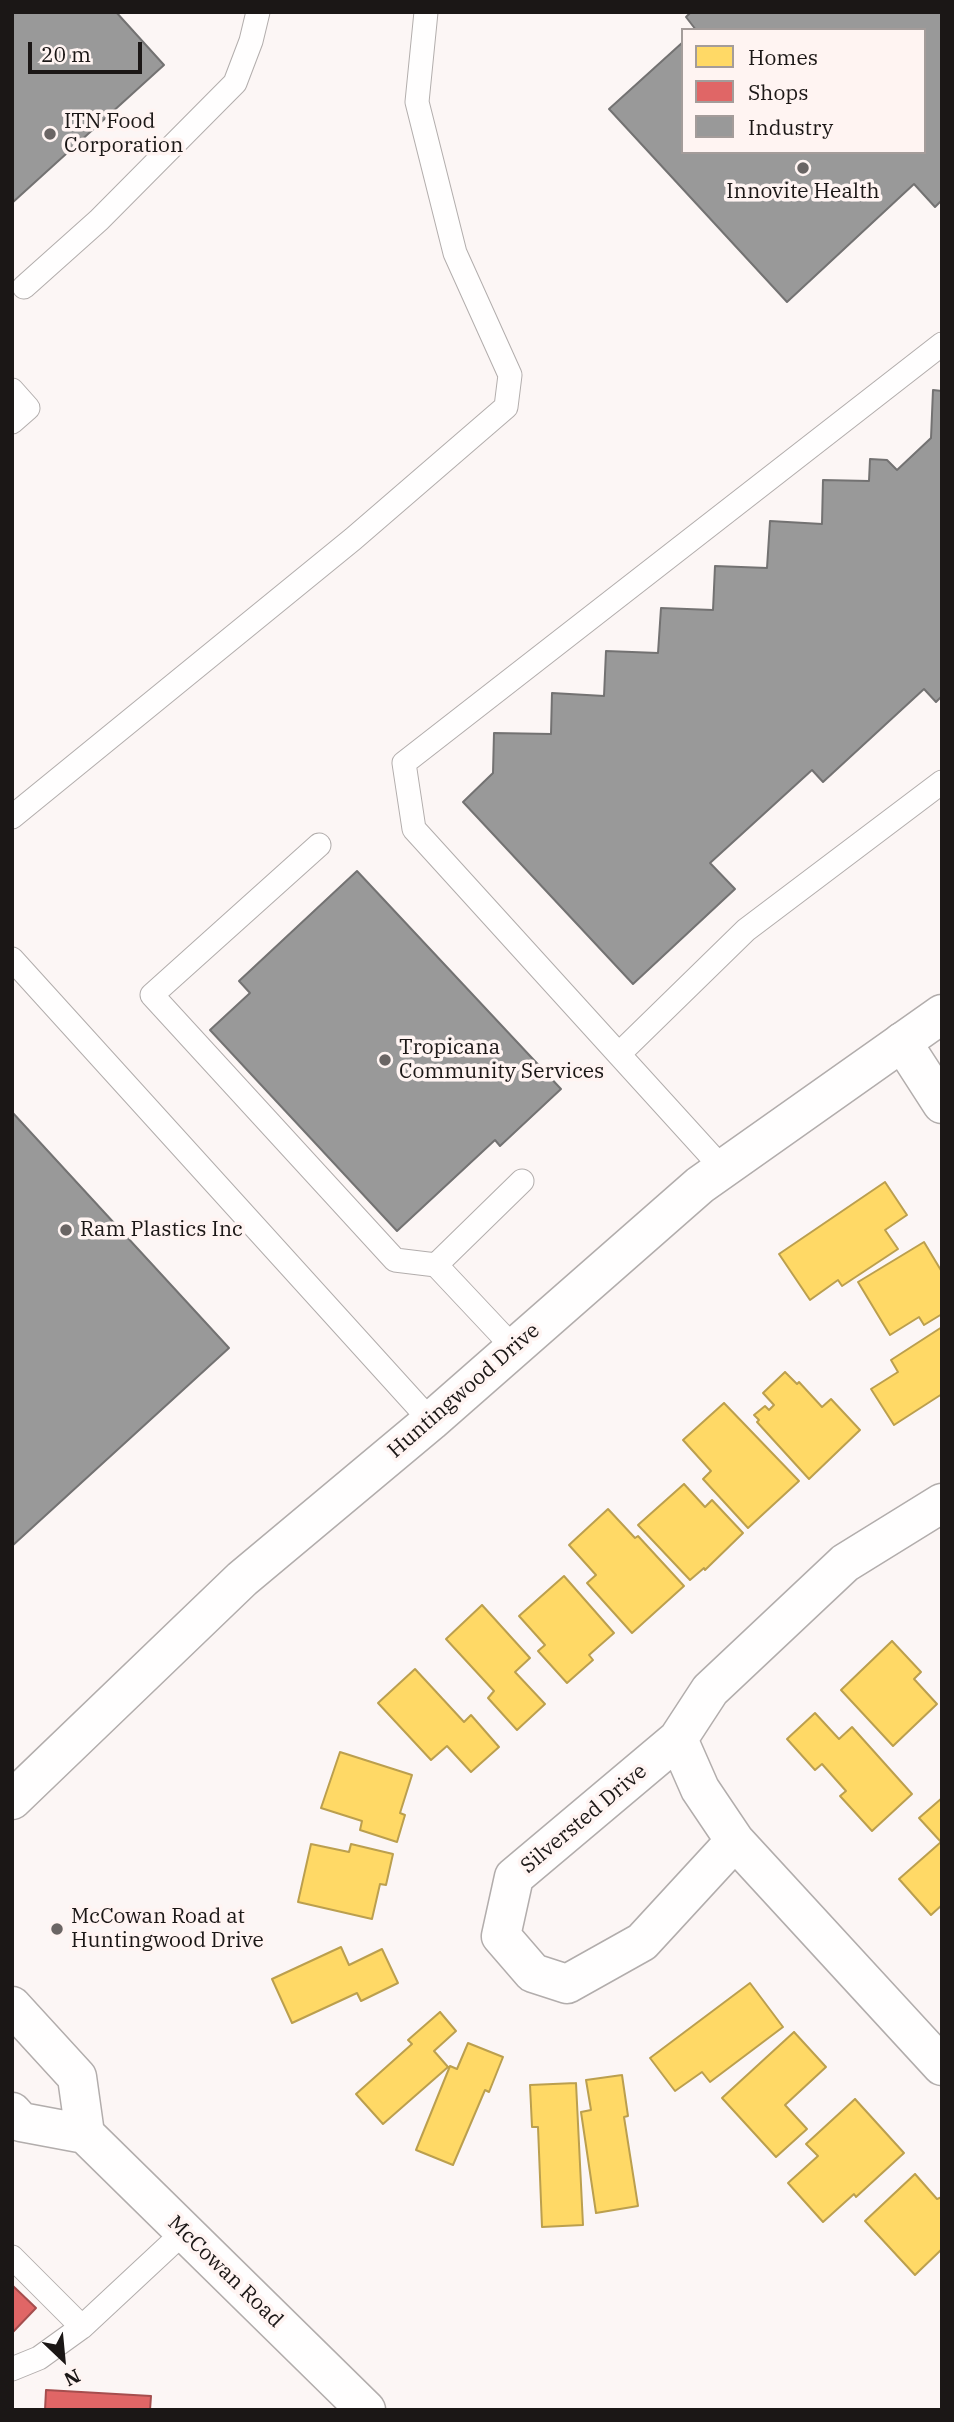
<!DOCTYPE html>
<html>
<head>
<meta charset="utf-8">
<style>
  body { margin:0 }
  #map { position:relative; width:954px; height:2422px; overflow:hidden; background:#fcf6f5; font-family:"IBM Plex Serif",serif }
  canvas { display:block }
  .frame { position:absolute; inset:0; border:14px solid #1b1716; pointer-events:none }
  .legend { position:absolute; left:681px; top:28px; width:245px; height:126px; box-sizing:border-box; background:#fff4f2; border:2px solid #a49c9a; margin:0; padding:9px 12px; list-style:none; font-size:21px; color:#1b1716 }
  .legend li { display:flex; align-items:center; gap:14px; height:35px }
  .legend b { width:35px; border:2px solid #a49c9a }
  .north { position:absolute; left:28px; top:2324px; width:70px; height:70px; -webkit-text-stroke:5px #fff4f2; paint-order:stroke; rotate:154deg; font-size:19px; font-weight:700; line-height:28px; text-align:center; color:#1b1716 }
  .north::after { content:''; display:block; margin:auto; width:24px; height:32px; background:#1b1716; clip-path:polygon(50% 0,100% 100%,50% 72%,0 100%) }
  .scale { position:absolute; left:28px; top:42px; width:114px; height:32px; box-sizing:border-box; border:4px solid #1b1716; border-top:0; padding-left:9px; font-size:21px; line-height:24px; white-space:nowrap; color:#1b1716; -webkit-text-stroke:5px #fff4f2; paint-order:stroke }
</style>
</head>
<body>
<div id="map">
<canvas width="954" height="2422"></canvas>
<div class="frame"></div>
<ul class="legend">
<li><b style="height:19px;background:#ffd966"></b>Homes</li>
<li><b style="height:19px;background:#e06666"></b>Shops</li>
<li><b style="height:19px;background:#999"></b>Industry</li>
</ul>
<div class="north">N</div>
<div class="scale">20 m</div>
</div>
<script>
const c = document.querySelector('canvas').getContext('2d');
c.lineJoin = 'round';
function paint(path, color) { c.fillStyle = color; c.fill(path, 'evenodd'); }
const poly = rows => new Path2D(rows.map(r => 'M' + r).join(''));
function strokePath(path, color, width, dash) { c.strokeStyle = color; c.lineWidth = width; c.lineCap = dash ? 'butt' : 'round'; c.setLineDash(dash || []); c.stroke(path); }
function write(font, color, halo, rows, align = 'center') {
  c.font = font + ' "IBM Plex Serif",serif'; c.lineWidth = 7; c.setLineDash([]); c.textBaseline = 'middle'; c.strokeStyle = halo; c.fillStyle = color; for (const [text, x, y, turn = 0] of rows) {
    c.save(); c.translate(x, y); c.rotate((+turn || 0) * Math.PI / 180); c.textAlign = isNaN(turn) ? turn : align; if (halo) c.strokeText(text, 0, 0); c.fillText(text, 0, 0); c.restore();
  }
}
const homes = poly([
  [885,1182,907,1215,885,1230,898,1249,842,1286,838,1280,810,1300,779,1254,885,1182],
  [924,1242,942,1272,942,1314,924,1325,919,1317,890,1335,858,1282,924,1242],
  [942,1327,942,1394,894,1425,871,1389,898,1372,891,1360,942,1327],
  [785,1372,797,1384,799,1382,822,1407,831,1399,860,1430,809,1479,757,1422,759,1420,754,1415,765,1406,769,1410,774,1405,763,1393,785,1372],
  [724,1403,799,1481,748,1528,703,1479,711,1471,683,1440,724,1403],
  [684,1484,705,1507,712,1500,743,1533,705,1570,704,1568,690,1580,638,1525,684,1484],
  [608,1509,635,1538,638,1536,684,1586,632,1633,587,1583,596,1575,569,1545,608,1509],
  [564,1576,614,1633,589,1655,593,1660,567,1683,538,1651,545,1645,519,1616,564,1576],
  [482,1605,530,1658,515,1672,545,1704,517,1730,488,1698,494,1691,446,1639,482,1605],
  [892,1641,921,1672,914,1679,937,1704,893,1746,841,1690,892,1641],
  [415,1669,464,1722,471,1715,499,1747,471,1772,447,1746,431,1760,378,1703,415,1669],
  [815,1713,839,1739,852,1727,912,1794,872,1831,840,1796,846,1791,822,1764,815,1770,787,1739,815,1713],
  [340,1752,412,1775,400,1813,405,1815,397,1842,360,1830,362,1821,321,1808,340,1752],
  [942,1798,942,1905,931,1915,899,1879,941,1842,919,1818,942,1798],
  [311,1844,349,1852,351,1844,393,1854,386,1885,380,1884,372,1919,298,1902,311,1844],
  [341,1947,349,1965,382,1949,398,1983,361,2001,357,1993,292,2023,272,1979,341,1947],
  [750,1983,783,2027,710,2082,702,2072,675,2091,650,2058,750,1983],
  [440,2012,456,2031,434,2051,448,2067,383,2124,356,2094,412,2044,408,2040,440,2012],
  [794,2032,826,2067,785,2105,807,2129,776,2157,722,2098,794,2032],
  [468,2043,503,2057,489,2092,485,2090,453,2165,416,2150,450,2066,457,2069,468,2043],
  [622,2075,628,2116,624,2117,638,2206,596,2213,581,2112,591,2110,586,2080,622,2075],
  [576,2083,583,2225,542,2227,538,2127,532,2127,530,2085,576,2083],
  [855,2099,904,2153,856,2197,854,2194,823,2222,788,2183,818,2156,806,2144,855,2099],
  [915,2174,937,2199,942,2197,942,2249,915,2275,865,2221,915,2174]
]);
paint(homes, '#ffd966');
strokePath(homes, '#bb9f4e', 2);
const shops = poly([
  [12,2285,36,2308,12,2333,12,2285],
  [46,2390,151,2396,150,2410,45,2410,46,2390]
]);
paint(shops, '#e06666');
strokePath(shops, '#a54e4e', 2);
const industry = poly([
  [12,12,116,12,164,65,12,203,12,12],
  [691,12,942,12,942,200,935,207,914,184,787,302,609,109,683,42,683,152,924,152,924,30,696,30,686,17,691,12],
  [933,390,942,391,942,696,936,702,924,689,823,782,812,770,710,863,735,889,633,984,463,802,493,773,494,733,551,734,552,693,604,696,606,651,658,653,661,608,713,610,715,566,767,568,770,521,822,524,823,480,869,481,870,459,887,460,897,470,931,438,933,390],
  [357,871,561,1089,500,1146,495,1140,397,1231,210,1030,250,993,239,981,357,871],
  [12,1112,229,1348,12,1546,12,1112]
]);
paint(industry, '#999');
strokePath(industry, '#737272', 2);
const lane = poly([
  [24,287,99,220,235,83,251,41,258,12],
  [12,390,28,408,12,422],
  [12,817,353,539,506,407,510,375,455,253,417,102,426,12],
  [319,845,152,995,395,1260,436,1265],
  [12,959,431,1421],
  [620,1053,746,930,942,782],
  [723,1169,414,829,404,763,942,344],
  [514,1348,436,1265,522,1181],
  [12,2257,82,2327],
  [12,2369,39,2358,82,2327,184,2232]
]);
const street = poly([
  [902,1042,942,1104],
  [942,1503,845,1563,710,1690,678,1739,700,1789,735,1841,942,2066],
  [678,1739,514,1877,501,1936,533,1973,567,1984,642,1942,735,1841]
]);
const secondary = poly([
  [12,1800,242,1579,431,1421,700,1185,942,1014],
  [12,2006,77,2077,85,2134],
  [12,2112,21,2122,85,2134,366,2410]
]);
strokePath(lane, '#b2adac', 25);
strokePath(street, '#b2adac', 41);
strokePath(secondary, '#b2adac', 41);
strokePath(lane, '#fffefe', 23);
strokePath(street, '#fffefe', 38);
strokePath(secondary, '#fffefe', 38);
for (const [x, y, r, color] of [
  [50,134,7,"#6a6564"],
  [803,168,7,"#6a6564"],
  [385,1060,7,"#6a6564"],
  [66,1230,7,"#6a6564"],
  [57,1929,7,"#6a6564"]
]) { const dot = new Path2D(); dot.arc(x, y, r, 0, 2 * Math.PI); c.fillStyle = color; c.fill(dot); strokePath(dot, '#fff4f2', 2.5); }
write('21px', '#1b1716', '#fff4f2', [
  ["ITN Food",64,122],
  ["Corporation",64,146],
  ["Innovite Health",803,192,"center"],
  ["Tropicana",399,1048],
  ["Community Services",399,1072],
  ["Ram Plastics Inc",80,1230],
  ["McCowan Road at",71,1917],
  ["Huntingwood Drive",71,1941]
], 'left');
write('21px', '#1b1716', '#fff4f2', [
  ["Huntingwood Drive",464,1391,-41],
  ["Silversted Drive",584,1819,-40],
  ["McCowan Road",225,2272,44]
]);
</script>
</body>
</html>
